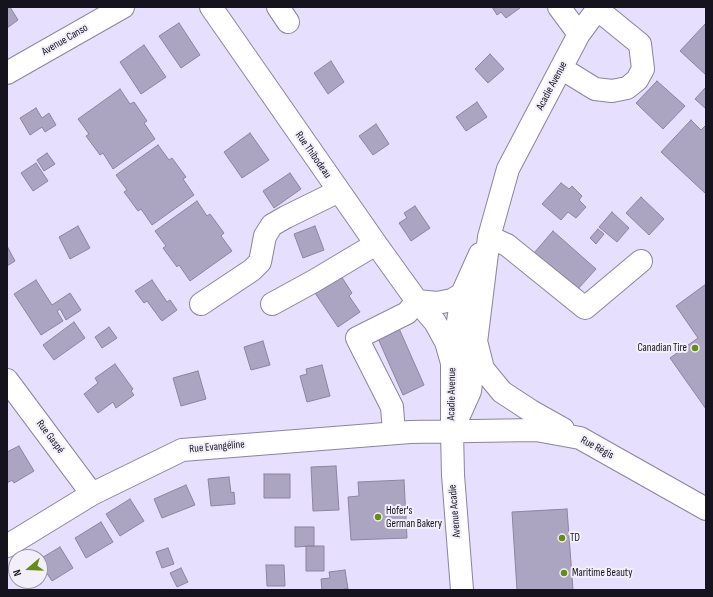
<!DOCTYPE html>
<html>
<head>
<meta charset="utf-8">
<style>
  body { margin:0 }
  #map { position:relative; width:713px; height:597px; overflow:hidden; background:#e6dffd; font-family:"Sofia Sans Condensed",sans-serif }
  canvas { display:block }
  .frame { position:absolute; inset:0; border:8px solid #15131d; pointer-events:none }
  .north { position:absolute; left:8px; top:549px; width:40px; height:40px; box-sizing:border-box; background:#f2effb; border:1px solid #9a97a2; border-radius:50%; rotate:251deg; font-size:11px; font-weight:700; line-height:16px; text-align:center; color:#15131d }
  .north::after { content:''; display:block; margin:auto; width:14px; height:18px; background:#668c18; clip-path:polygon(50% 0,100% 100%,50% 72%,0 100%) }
</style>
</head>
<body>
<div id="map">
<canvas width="713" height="597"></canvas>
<div class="frame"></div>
<div class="north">N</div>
</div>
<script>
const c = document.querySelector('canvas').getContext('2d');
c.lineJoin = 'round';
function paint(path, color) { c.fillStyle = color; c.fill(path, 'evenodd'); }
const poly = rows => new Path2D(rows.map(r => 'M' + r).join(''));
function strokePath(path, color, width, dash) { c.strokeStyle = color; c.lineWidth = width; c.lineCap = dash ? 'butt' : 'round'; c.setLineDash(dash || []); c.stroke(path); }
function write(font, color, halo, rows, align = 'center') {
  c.font = font + ' "Sofia Sans Condensed",sans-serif'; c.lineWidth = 4; c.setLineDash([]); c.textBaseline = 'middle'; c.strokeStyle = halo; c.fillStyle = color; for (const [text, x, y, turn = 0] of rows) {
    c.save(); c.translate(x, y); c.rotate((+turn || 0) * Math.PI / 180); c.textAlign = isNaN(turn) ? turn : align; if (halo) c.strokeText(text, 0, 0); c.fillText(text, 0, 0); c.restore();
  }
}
const building = poly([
  [7,7,10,7,18,20,7,28,7,7],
  [492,7,519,7,520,8,506,18,501,12,497,15,492,7],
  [179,23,200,55,181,68,159,36,179,23],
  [706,23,706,75,680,51,706,23],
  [144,45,166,77,141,94,120,62,144,45],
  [490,54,504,69,488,83,475,69,490,54],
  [331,61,344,82,328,94,314,73,331,61],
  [657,81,685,106,663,129,636,103,657,81],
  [706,87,706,109,695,99,706,87],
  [120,89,130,104,134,102,147,121,144,123,155,139,113,169,103,153,100,155,86,136,89,134,78,119,120,89],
  [477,102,487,117,466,131,456,117,477,102],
  [36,108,42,118,49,113,56,125,45,132,42,127,30,135,20,118,36,108],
  [691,120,701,130,706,125,706,194,661,152,691,120],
  [376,124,389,144,373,155,359,136,376,124],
  [250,133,269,160,242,178,224,152,250,133],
  [158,145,169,160,172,158,186,177,183,179,194,195,152,225,141,209,138,211,124,192,127,190,116,175,158,145],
  [47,153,55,164,44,171,37,160,47,153],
  [36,163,48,181,33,191,21,173,36,163],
  [290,173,301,189,274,208,263,191,290,173],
  [561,183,569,189,572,186,582,196,579,200,586,207,576,218,568,212,561,220,542,204,561,183],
  [641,197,664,219,649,235,626,213,641,197],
  [197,201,207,216,210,214,224,233,221,236,232,251,190,281,179,265,177,267,163,248,166,246,155,231,197,201],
  [415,206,430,228,411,241,399,223,407,218,404,213,415,206],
  [612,212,629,228,617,242,599,227,612,212],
  [78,226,90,248,70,259,59,237,78,226],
  [315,226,324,250,303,258,294,234,315,226],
  [598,229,604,234,596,244,590,238,598,229],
  [553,231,596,269,577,290,534,253,553,231],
  [7,246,15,261,7,266,7,246],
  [339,273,352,293,349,296,360,312,338,327,313,290,339,273],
  [36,280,52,305,70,293,81,310,66,320,60,309,57,311,63,321,41,335,14,294,36,280],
  [152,280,167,302,170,300,177,310,162,321,162,320,161,320,147,301,144,303,135,291,152,280],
  [706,284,706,409,670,358,698,338,676,306,706,284],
  [74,322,85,338,54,360,43,345,74,322],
  [397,324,424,385,403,395,376,334,397,324],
  [109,327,117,338,102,348,95,337,109,327],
  [263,341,270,365,251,370,244,347,263,341],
  [115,364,133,389,131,391,134,395,116,408,113,402,98,413,84,394,98,383,95,378,115,364],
  [322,365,330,396,307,402,300,376,307,374,306,369,322,365],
  [198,371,206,399,181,406,173,378,198,371],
  [19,446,34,471,14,483,12,480,7,483,7,452,19,446],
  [336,466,339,510,313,511,311,467,336,466],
  [264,474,290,474,290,498,264,498,264,474],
  [229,477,231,493,234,492,235,504,211,506,208,479,229,477],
  [404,480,407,538,351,540,348,497,359,496,358,482,404,480],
  [186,485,195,505,162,518,154,499,186,485],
  [130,499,144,521,120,536,106,514,130,499],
  [567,509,573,590,517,590,512,512,567,509],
  [101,522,113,542,86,558,75,538,101,522],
  [295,527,314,527,314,546,295,547,295,527],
  [306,546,324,546,324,571,306,571,306,546],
  [60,547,73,568,52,581,40,563,40,559,60,547],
  [168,548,174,564,162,568,156,552,168,548],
  [266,565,284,565,285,586,267,586,266,565],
  [181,568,188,582,177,587,170,573,181,568],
  [345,570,348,589,344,589,344,590,322,590,321,579,330,578,329,572,345,570]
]);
paint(building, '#aca5c1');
strokePath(building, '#8c84a0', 1);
const minor = poly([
  [211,7,376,244,417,301,435,322,446,342,452,363],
  [278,7,288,22],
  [559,7,579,34],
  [561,68,595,89,612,91,627,88,637,80,643,69,640,44,597,9],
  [7,73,123,7],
  [489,237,507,245,585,308,641,261],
  [417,301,437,303,452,300,462,294],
  [201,304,252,270,260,262,265,236,272,225,286,217,339,191],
  [272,304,314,281,376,244],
  [477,345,483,369,502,392,531,411,563,429],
  [7,380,92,494],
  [452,431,470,391,489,237,508,169,579,34,599,7],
  [394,433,392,407,357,338,407,313,417,301],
  [7,546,92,494,182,450,410,432,536,430,580,438,706,509],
  [462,590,453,475,452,431,452,363,462,294,480,254]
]);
strokePath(minor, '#8b84a0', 24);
strokePath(minor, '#fff', 22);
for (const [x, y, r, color] of [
  [695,348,4,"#668c18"],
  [378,517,4,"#668c18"],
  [562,538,4,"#668c18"],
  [564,573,4,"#668c18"]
]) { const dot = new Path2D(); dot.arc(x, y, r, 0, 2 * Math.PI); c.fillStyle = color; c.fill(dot); strokePath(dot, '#f2effb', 1.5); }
write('11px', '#15131d', '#f2effb', [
  ["Avenue Canso",65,40,-30],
  ["Acadie Avenue",552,86,-62],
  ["Rue Thibodeau",313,155,55],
  ["Acadie Avenue",452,394,-89],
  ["Rue Gaspé",50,437,53],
  ["Rue Evangéline",217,447,-5],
  ["Rue Régis",597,448,28],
  ["Avenue Acadie",455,511,-95]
]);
write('11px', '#15131d', '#f2effb', [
  ["Canadian Tire",687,348,"right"],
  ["Hofer's",386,511],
  ["German Bakery",386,524],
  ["TD",570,538],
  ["Maritime Beauty",572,573]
], 'left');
</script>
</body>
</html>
